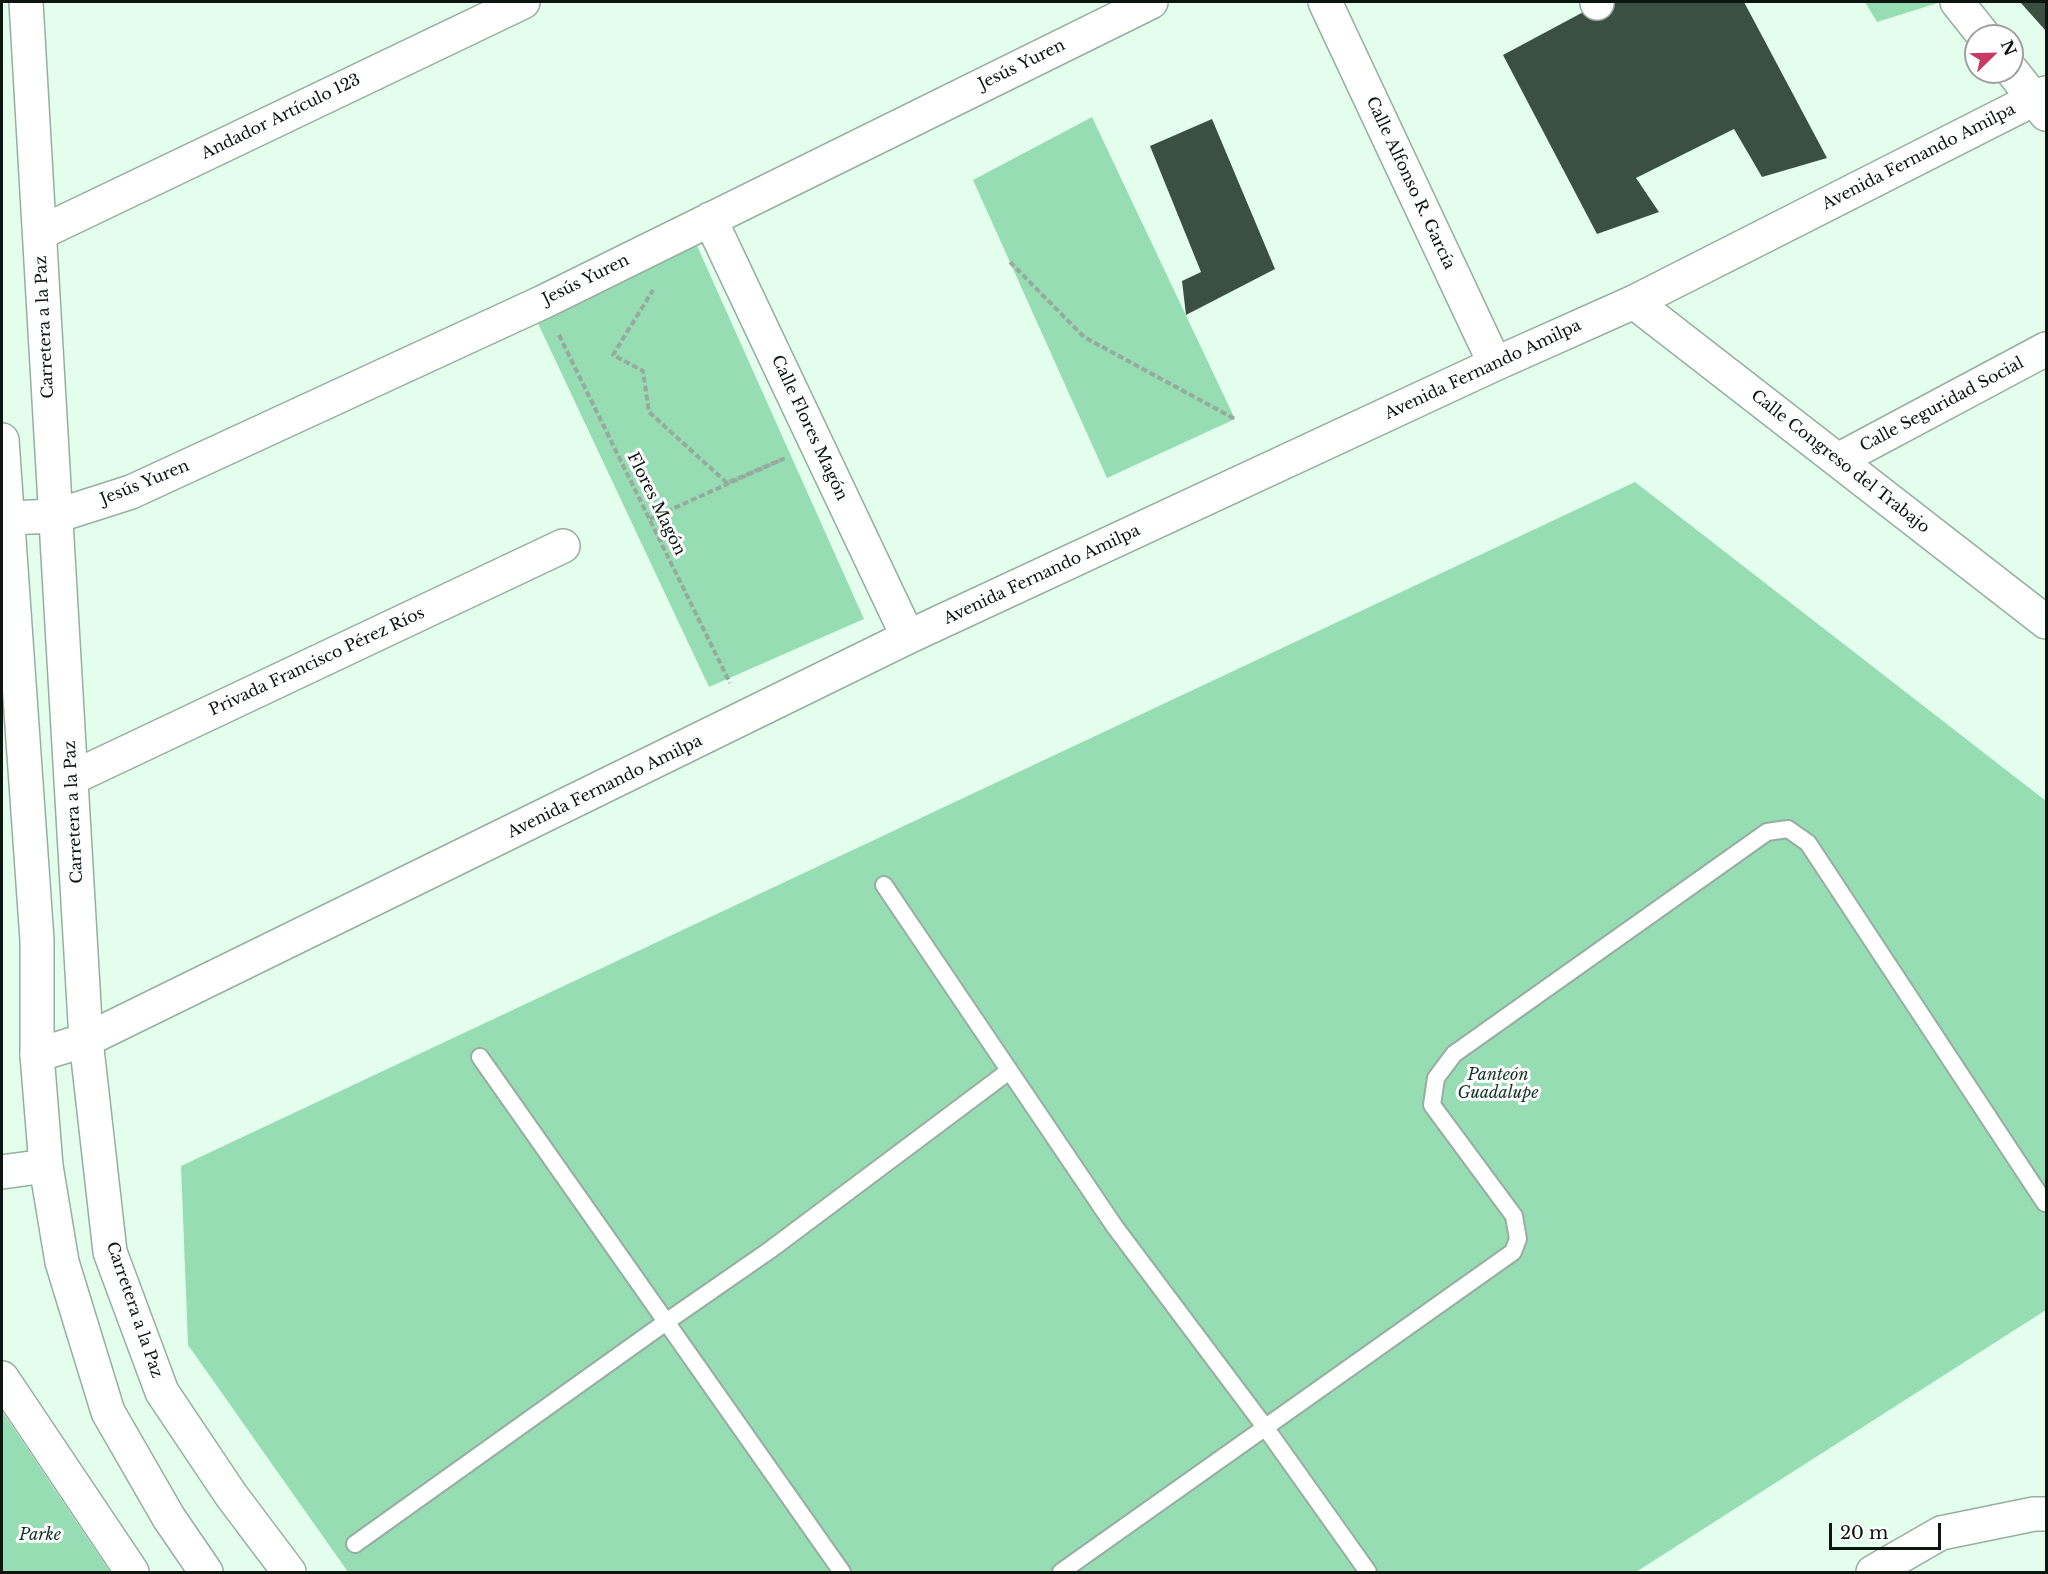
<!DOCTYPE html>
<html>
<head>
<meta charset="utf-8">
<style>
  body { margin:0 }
  #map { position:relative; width:2048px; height:1574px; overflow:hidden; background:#e4feed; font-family:"Libre Baskerville",serif }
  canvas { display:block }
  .frame { position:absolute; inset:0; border:3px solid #0d1510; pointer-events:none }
  .north { position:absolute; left:1964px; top:24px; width:60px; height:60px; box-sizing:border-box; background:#fff; border:2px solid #9ea19f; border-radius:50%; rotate:67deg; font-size:16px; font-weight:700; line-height:24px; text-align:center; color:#0d1510 }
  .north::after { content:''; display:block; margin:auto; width:21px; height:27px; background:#c83a63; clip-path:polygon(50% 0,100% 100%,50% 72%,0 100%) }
  .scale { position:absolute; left:1829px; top:1523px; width:112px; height:27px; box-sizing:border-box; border:3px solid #0d1510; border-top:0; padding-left:8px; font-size:18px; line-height:21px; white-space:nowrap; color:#0d1510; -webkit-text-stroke:4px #fff; paint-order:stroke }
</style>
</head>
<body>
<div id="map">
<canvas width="2048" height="1574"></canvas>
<div class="frame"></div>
<div class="north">N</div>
<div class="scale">20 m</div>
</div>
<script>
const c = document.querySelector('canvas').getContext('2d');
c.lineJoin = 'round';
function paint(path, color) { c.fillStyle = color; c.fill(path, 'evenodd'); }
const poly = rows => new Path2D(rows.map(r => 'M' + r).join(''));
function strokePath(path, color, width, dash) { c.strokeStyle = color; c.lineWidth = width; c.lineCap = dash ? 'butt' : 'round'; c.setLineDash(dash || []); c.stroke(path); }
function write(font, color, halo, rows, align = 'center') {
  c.font = font + ' "Libre Baskerville",serif'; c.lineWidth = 6; c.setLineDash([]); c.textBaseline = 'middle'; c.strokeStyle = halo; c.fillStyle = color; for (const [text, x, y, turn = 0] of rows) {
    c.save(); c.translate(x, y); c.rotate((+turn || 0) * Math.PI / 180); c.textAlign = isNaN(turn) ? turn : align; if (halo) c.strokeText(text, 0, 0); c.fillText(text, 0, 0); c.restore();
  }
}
paint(poly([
  [1865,2,1941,2,1877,22],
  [1092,117,1235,419,1107,478,973,180],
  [690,230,864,619,709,687,535,317],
  [1635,482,2046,801,2046,1310,1636,1572,348,1572,188,1345,181,1166],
  [2,1411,110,1572,2,1572]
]), '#97ddb3');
paint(poly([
  [1602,2,1744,2,1827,158,1762,177,1734,129,1636,178,1659,212,1597,234,1503,55],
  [2020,2,2046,2,2046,31],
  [1212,119,1275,269,1186,315,1182,281,1201,272,1150,146]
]), '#3b5043');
const service = poly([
  [884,885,1115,1227,1265,1427,1368,1572],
  [480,1057,842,1572],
  [355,1544,666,1322,770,1250,1009,1071],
  [1061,1572,1513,1252,1518,1239,1514,1216,1432,1105,1436,1078,1454,1054,1767,832,1788,829,1808,843,2045,1203]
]);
const minor = poly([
  [1325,2,1495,364],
  [1597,2,1597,3],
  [1957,2,1984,36],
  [2012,71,2046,114],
  [710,219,908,637],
  [40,233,523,2],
  [1634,302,2046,622],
  [1838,460,2046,349],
  [7,518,56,516,131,492,543,302,1151,2],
  [72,778,563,546],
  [37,1055,86,1040,908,637,1495,364,1634,302,2046,93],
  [2,1172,46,1166],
  [2,1378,132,1572]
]);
const secondary = poly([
  [26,2,86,1040,110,1252,162,1392,231,1495,289,1572],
  [2,440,37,940,37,1055,46,1166,62,1262,108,1412,169,1518,206,1572],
  [1873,1572,1941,1533,2034,1514,2046,1514]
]);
strokePath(service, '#96ae9f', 20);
strokePath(minor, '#96ae9f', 36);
strokePath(secondary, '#96ae9f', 36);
strokePath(poly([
  [1010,262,1084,337,1235,419],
  [559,335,730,683],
  [650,519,783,459,727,483,649,412,643,371,613,355,653,290]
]), '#97aa9e', 4, [6, 3]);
strokePath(service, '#fff', 16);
strokePath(minor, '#fff', 33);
strokePath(secondary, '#fff', 33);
write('16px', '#0d1510', '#fff', [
  ["Jesús Yuren",1022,65,-26],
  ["Andador Artículo 123",281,117,-26],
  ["Avenida Fernando Amilpa",1919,157,-27],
  ["Calle Alfonso R. García",1410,183,65],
  ["Jesús Yuren",586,280,-26],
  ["Carretera a la Paz",45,327,-93],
  ["Avenida Fernando Amilpa",1483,370,-25],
  ["Calle Seguridad Social",1942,405,-28],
  ["Calle Flores Magón",809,428,65],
  ["Calle Congreso del Trabajo",1840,462,38],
  ["Jesús Yuren",145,483,-22],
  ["Flores Magón",656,504,64],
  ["Avenida Fernando Amilpa",1042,575,-25],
  ["Privada Francisco Pérez Ríos",317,662,-25],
  ["Avenida Fernando Amilpa",605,787,-26],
  ["Carretera a la Paz",74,812,-93],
  ["Carretera a la Paz",134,1310,71]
]);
write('italic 16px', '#103421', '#fff', [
  ["Panteón",1498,1075],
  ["Guadalupe",1498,1093],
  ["Parke",40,1535]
]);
</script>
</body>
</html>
